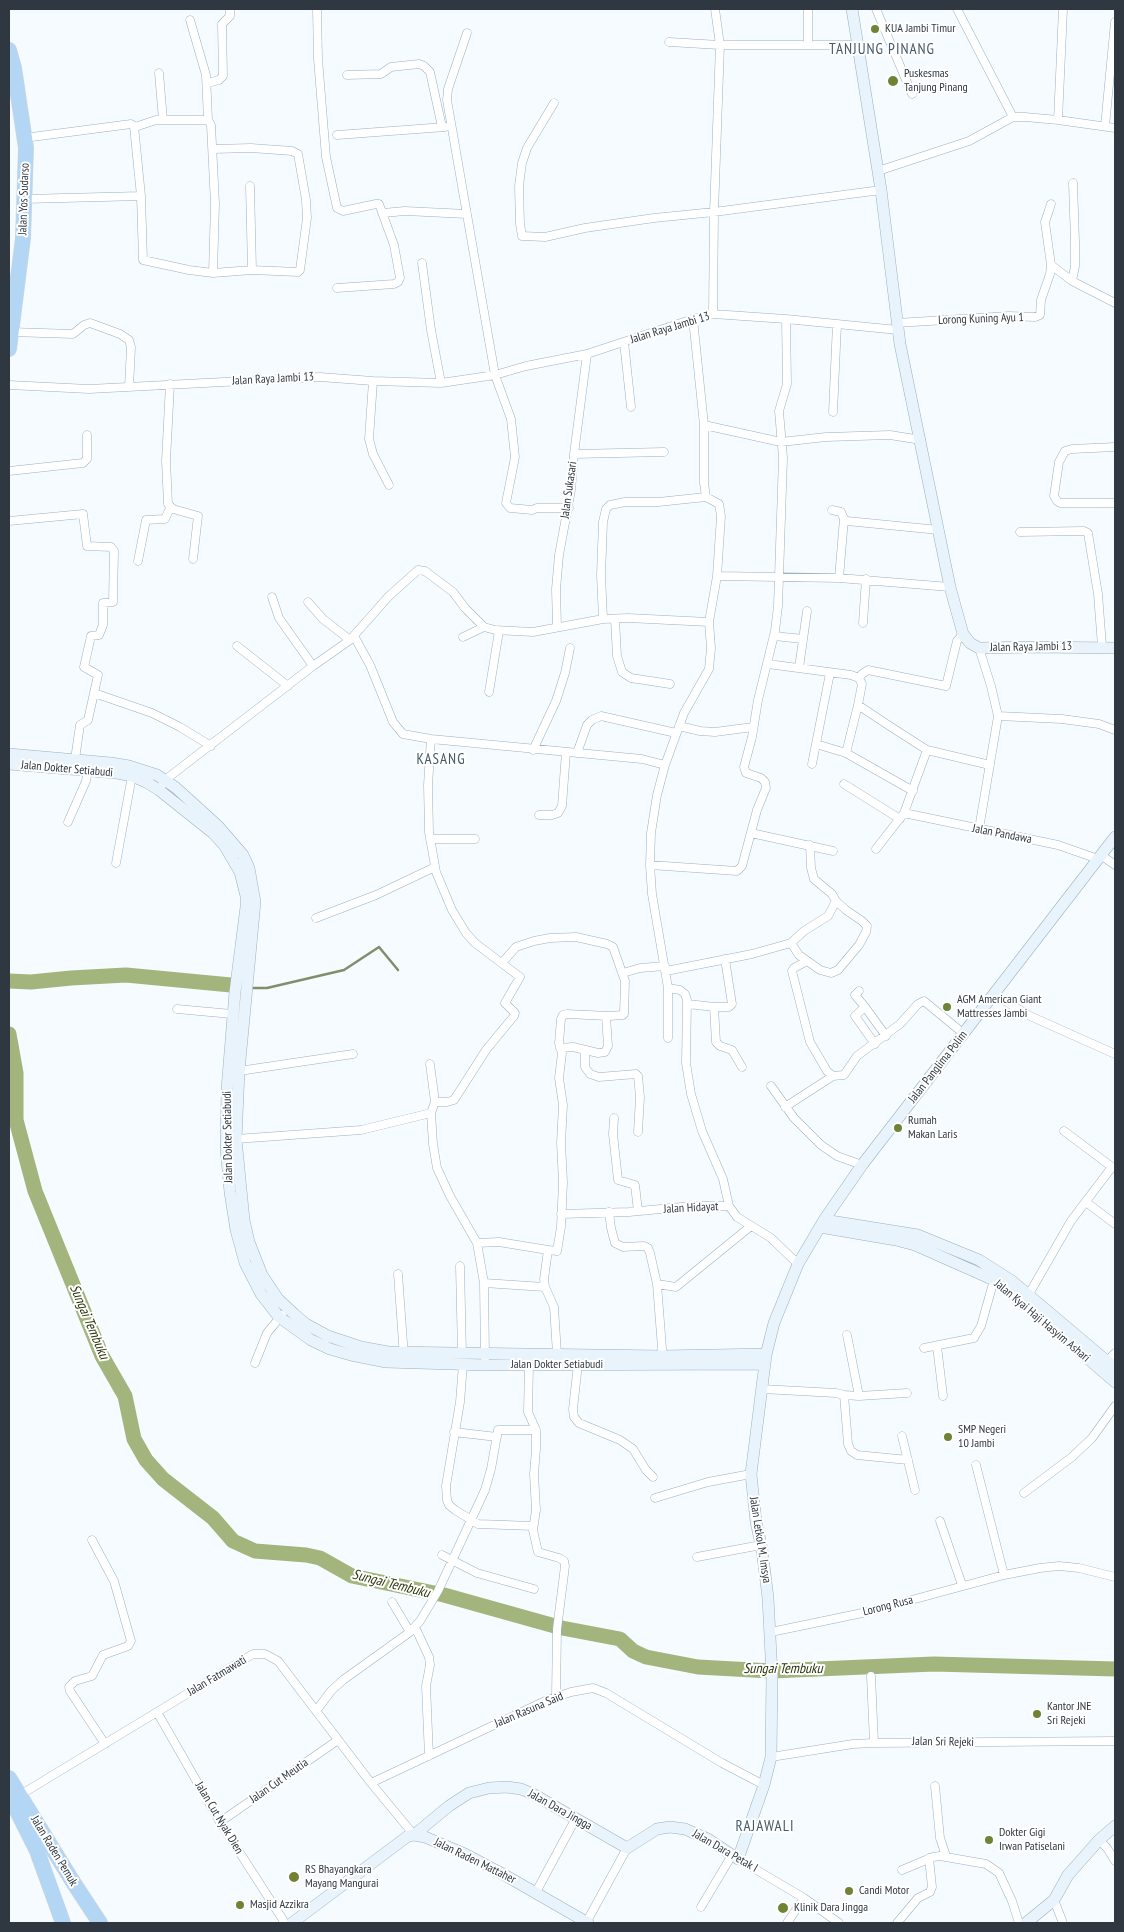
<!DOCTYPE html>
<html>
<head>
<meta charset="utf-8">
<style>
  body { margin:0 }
  #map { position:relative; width:1124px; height:1932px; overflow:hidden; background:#f6fbff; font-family:"PT Sans Narrow",sans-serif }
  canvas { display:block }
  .frame { position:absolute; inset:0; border:10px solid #2f3840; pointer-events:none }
</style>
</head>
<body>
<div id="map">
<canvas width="1124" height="1932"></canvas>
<div class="frame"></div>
</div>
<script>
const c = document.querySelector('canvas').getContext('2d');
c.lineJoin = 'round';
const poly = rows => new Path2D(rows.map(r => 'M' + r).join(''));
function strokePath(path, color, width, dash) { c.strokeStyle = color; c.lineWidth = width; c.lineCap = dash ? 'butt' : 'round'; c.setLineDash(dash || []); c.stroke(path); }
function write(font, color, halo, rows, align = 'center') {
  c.font = font + ' "PT Sans Narrow",sans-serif'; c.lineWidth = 4; c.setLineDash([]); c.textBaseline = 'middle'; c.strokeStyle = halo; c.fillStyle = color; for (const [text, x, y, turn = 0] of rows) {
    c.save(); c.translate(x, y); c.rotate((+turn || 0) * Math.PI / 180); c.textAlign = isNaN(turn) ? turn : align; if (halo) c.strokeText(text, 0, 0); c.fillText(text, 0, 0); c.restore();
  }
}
strokePath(poly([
  [251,988,267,988,344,970,379,947,398,970]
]), '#808f6a', 2.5);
strokePath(poly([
  [9,981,31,982,71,978,126,975,231,985],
  [9,1034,16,1073,16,1120,35,1191,102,1356,125,1396,134,1439,146,1460,163,1479,213,1518,233,1541,255,1551,306,1555,320,1558,352,1576,444,1595,562,1628,620,1639,633,1651,646,1657,698,1667,771,1671,934,1664,1115,1669]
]), '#a3b47c', 15);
const street = poly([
  [317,9,318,59,326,157,337,208,343,211,376,204,379,204,394,245,400,278,398,282,394,284,337,288],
  [715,9,720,45,714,212,881,190],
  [876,9,912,94],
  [957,9,1013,117],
  [190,20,206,75,208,120,211,125,215,204,213,273],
  [467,33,448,89,447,100,495,375,511,419,515,457,506,503,510,508,532,510,537,508,569,508],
  [669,42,720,45,858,45],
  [808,45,808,9],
  [159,73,163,120],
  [347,75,381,74,391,67,419,64,424,66,430,72,442,127],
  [207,83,219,80,223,76,222,24,230,16,230,9],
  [554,103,527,148,522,163,519,186,520,224,522,236,545,237,585,228,654,218,714,212,713,314],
  [1058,120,1063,9],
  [1105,126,1115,22],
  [135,127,156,120,208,120],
  [337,135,445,127],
  [24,138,131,124,134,126,141,196,143,260,189,270,213,273,252,270,298,272,300,270,307,218,306,200,298,154,292,151,251,148,213,149],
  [878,171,969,141,1013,117,1025,117,1058,120,1115,128],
  [250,186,252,270],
  [25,199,141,196],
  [383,213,405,211,467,214],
  [422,263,431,330,441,383],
  [1051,265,1072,281,1115,303],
  [1072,281,1075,266,1075,242,1073,183],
  [693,319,704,425,704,483,706,497],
  [897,323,1009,316,1035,317,1040,315,1041,300,1050,274,1051,265,1045,222,1051,204],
  [11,332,73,334,84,325,90,323,120,334,129,340,131,347,129,387],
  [624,342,631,407],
  [373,381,369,439,373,454,389,485],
  [170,384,166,461,168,504,173,509,198,516,193,559],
  [9,385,89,389,320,377,373,381,441,383,495,375,526,366,587,354,693,319,713,314,786,319,898,330],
  [833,412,837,324],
  [704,425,781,442,826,437,890,435,921,440],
  [1115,447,1072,449,1065,451,1059,462,1054,496,1057,501,1060,503,1115,503],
  [574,454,664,452],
  [9,471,83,463,87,459,87,435],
  [832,510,841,512,844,519,847,521,939,530],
  [9,521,83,514,87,546,111,547,114,551,113,602,103,603,103,625,99,635,91,636,84,667,98,675,94,693,152,713,180,727,211,746],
  [1020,532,1084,531,1088,533,1098,594,1102,646],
  [138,561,146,520,165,519,170,508],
  [717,576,839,578,950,587],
  [839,578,844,519],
  [272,597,279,618,313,666],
  [308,602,323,619,350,640],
  [603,619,601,575,603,522,606,509,610,505,625,502,658,502,706,497,719,504,721,516,717,576,709,622,711,648,709,669,684,713,665,765,657,795,651,833,650,865,652,894,668,988,680,990,685,994,687,1000,686,1063,691,1094,702,1131,723,1179,729,1206,737,1217,771,1238,798,1264],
  [615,619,617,656,622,672,631,678,670,684],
  [863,623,866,579],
  [557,627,556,589,559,555,571,490,574,454,587,354],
  [354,636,370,665,393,722,403,734,431,739,642,759,665,765],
  [774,636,803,639],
  [463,637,484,627],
  [237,646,288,686],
  [979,648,991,686,998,716],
  [768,664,851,675,859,678,862,684,858,705,888,725,927,750,990,765],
  [799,668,807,611],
  [859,678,862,674,868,670,946,686,957,641,963,634],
  [489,692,499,631],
  [679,726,700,731,715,732,753,727],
  [816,744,846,753,913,791],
  [533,750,556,701,565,673,570,648],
  [577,753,587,725,592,720,601,716,676,733],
  [846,753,858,705],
  [75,759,80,725,88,720,94,693],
  [812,764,830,673],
  [163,784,165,780,313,666,350,640,389,596,418,570,425,571,453,592,465,608,484,627,495,630,533,632,603,619,628,618,709,622],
  [844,784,900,819],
  [904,813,1058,845,1098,859],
  [539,815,552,815,558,813,562,806,566,752],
  [68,822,86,781,88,770],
  [979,829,998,716,1062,719,1099,724,1115,730],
  [751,833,833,851],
  [430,839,475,839],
  [876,849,904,813,927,750],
  [1101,855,1115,865],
  [116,863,132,776],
  [650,865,737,871,742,866,757,810,766,788,765,782,761,778,746,773,744,767,752,737,758,700,775,631,778,606,783,458,779,411,787,384,786,319],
  [316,918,376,895,435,867],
  [791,943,799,955,820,970,831,973,838,970,859,945,866,932,867,926,862,921,846,910,836,901,832,894,814,879,811,868,810,845],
  [807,961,794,968,792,971,810,1042,827,1071,833,1076,844,1075,857,1056,900,1024,918,1004,924,1001,964,1034],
  [666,971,752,954,791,943,804,931,828,916,836,901],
  [623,973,640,968,665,966],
  [859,991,855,995,865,1007],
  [995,995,1030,1016,1115,1054],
  [688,1004,714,1007,729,1007,732,1004,725,959],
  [714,1007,716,1042,720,1046,732,1050,742,1067],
  [177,1009,232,1014],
  [668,1038,668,988],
  [875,1044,855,1016,865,1007,886,1036],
  [560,1048,573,1047,598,1053,605,1052,608,1046,606,1016],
  [585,1050,585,1067,590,1074,599,1077,636,1074,638,1076,640,1097,638,1132],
  [430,1064,435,1102],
  [239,1071,353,1054],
  [771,1086,794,1118,821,1145,837,1156,862,1165],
  [785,1107,833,1076],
  [431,1113,433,1144,437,1168,450,1196,477,1243,484,1283,485,1358],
  [614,1118,613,1134,618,1180,635,1185,638,1211],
  [236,1139,361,1130,431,1113,435,1102,447,1102,454,1100,486,1050,514,1016,515,1013,505,1003,520,977,475,943,466,933,452,910,436,872,429,832,428,785,431,739],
  [1086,1202,1115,1224],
  [609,1212,611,1228,615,1243,623,1247,644,1246,648,1248,650,1253,657,1284,663,1361],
  [561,1214,629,1212,692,1206,729,1206],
  [477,1243,499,1242,548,1250],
  [460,1266,462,1354],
  [398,1274,404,1357],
  [484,1283,545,1287,544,1279,548,1250,557,1251,561,1227,563,1182,561,1143,563,1105,559,1078,562,1053,559,1043,561,1019,563,1015,567,1014,609,1016,623,1015,624,1014,625,981,613,947,607,944,576,937,550,938,534,941,516,947,502,963],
  [657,1284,676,1287,751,1226],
  [545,1287,554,1307,557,1354],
  [1029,1294,1071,1221,1112,1167,1064,1131],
  [847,1335,859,1396],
  [937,1346,943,1396],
  [924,1348,974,1338,981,1326,994,1280],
  [1107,1361,1115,1353],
  [255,1363,267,1333,282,1315],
  [463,1364,460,1402,446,1486,447,1500,449,1505,455,1510,478,1524,533,1526],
  [578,1364,573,1409,574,1417,579,1423,620,1440,633,1449,646,1470,653,1477],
  [529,1365,528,1412,536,1430,536,1449,534,1474,536,1510,533,1530,538,1552,559,1558,564,1561,565,1566,557,1629,556,1697],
  [762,1389,836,1393,844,1395,848,1444,851,1451,857,1455,908,1460],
  [844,1395,859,1396,907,1393],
  [454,1432,497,1437],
  [902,1436,915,1490],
  [976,1465,1004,1575],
  [1024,1493,1072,1457,1092,1438,1115,1406],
  [655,1498,708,1482,751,1474],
  [940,1521,962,1585],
  [92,1540,114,1581,131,1641,128,1646,103,1655,92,1676,75,1681,69,1687,70,1691,105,1744],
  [442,1555,477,1573,534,1589],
  [697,1557,761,1545],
  [392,1602,410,1632],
  [415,1627,429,1657,430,1665,426,1686,429,1756],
  [771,1632,867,1612,1004,1575,1040,1568,1059,1566,1079,1568,1115,1577],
  [871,1676,874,1743],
  [316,1711,331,1691,343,1680,410,1632,420,1621,438,1591,485,1490,491,1469,498,1430,536,1430],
  [157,1712,220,1822,285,1923],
  [771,1757,853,1744,874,1743,1115,1741],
  [371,1783,545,1701,571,1692,593,1688,606,1693,722,1763,764,1785],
  [935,1786,940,1838,946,1856],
  [20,1795,253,1654,265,1654,278,1661,371,1783,414,1835],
  [220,1822,338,1740],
  [1099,1840,1107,1848,1115,1861],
  [738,1859,804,1898,839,1923],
  [902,1870,933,1857,940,1856,986,1864,999,1873,1012,1901,1019,1923],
  [536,1892,576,1818],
  [1054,1900,1063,1923],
  [701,1907,732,1855],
  [586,1923,627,1848],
  [787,1923,804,1898],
  [897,1923,918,1898,930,1892,932,1887,929,1858]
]);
const secondary = poly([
  [852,9,881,190,900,344,950,587,963,634,970,643,979,648,1036,647,1115,648],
  [9,754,111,763,129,766,157,775,175,787,218,826,243,855,249,868,255,902,239,1071,236,1139,244,1220,249,1242,262,1275,278,1299,294,1314,306,1324,328,1336,361,1347,388,1352,663,1356,766,1354],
  [9,764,117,773,132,776,146,782,159,790,213,833,224,845,240,872,246,896,246,907,235,992,227,1089,226,1149,230,1192,236,1230,245,1263,261,1294,279,1317,311,1340,330,1349,351,1355,386,1362,485,1365,765,1364],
  [824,1220,918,1235,979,1260,1012,1281,1115,1368],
  [820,1227,896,1240,915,1245,994,1280,1026,1305,1115,1382],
  [414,1835,449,1806,469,1793,489,1788,507,1787,521,1789,533,1794,627,1848,657,1829,670,1827,685,1829,708,1839,738,1859,764,1785,771,1757,772,1675,768,1598,762,1549,756,1522,751,1474,766,1355,774,1323,798,1264,824,1220,862,1165,1115,837],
  [292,1923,408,1836,414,1835,425,1837,465,1854,501,1873,588,1923],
  [1026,1923,1054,1900,1068,1875,1099,1840,1115,1826]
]);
const highway = poly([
  [9,50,14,68,26,148,23,238,9,349],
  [9,1778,73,1882,100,1923],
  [9,1795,37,1851,63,1923]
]);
strokePath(street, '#9ab0c4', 9);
strokePath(secondary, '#9ab0c4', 12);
strokePath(highway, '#d5d7d9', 16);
strokePath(street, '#fff', 8);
strokePath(secondary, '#e8f3fc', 11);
strokePath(highway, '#b3d6f5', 15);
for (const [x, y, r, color] of [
  [875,29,5,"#6e8334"],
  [893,81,6,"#6e8334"],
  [947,1007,5,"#6e8334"],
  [898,1128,5,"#6e8334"],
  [948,1437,5,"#6e8334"],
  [1037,1714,5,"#6e8334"],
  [989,1840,5,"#6e8334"],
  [294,1877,6,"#6e8334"],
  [849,1891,5,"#6e8334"],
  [240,1905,5,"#6e8334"],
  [783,1908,6,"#6e8334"]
]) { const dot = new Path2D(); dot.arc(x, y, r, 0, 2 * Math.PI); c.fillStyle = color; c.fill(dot); strokePath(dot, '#fff', 2); }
write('12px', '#2f3840', '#fff', [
  ["KUA Jambi Timur",885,29],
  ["Puskesmas",904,74],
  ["Tanjung Pinang",904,88],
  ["AGM American Giant",957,1000],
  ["Mattresses Jambi",957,1014],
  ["Rumah",908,1121],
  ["Makan Laris",908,1135],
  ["SMP Negeri",958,1430],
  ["10 Jambi",958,1444],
  ["Kantor JNE",1047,1707],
  ["Sri Rejeki",1047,1721],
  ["Dokter Gigi",999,1833],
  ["Irwan Patiselani",999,1847],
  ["RS Bhayangkara",305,1870],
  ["Mayang Mangurai",305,1884],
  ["Candi Motor",859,1891],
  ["Masjid Azzikra",250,1905],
  ["Klinik Dara Jingga",794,1908]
], 'left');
write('12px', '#2f3840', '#fff', [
  ["Jalan Yos Sudarso",24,199,-88],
  ["Lorong Kuning Ayu 1",981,319,-2],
  ["Jalan Raya Jambi 13",670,328,-17],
  ["Jalan Raya Jambi 13",273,379,-3],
  ["Jalan Sukasari",569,490,-82],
  ["Jalan Raya Jambi 13",1031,647,-1],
  ["Jalan Dokter Setiabudi",67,769,5],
  ["Jalan Pandawa",1002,834,11],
  ["Jalan Panglima Polim",938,1067,-52],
  ["Jalan Dokter Setiabudi",228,1137,-91],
  ["Jalan Hidayat",691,1208,-3],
  ["Jalan Kyai Haji Hasyim Ashari",1042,1321,40],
  ["Jalan Dokter Setiabudi",557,1365],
  ["Jalan Letkol M. Imsya",760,1540,81],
  ["Lorong Rusa",888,1606,-14],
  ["Jalan Fatmawati",217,1676,-31],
  ["Jalan Rasuna Said",529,1710,-23],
  ["Jalan Sri Rejeki",943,1742,1],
  ["Jalan Cut Meutia",279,1781,-35],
  ["Jalan Dara Jingga",560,1810,29],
  ["Jalan Cut Nyak Dien",219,1818,59],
  ["Jalan Raden Pemuk",54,1851,59],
  ["Jalan Dara Petak I",725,1851,30],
  ["Jalan Raden Mattaher",475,1861,26]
]);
write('italic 14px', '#2c360b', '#fff', [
  ["Sungai Tembuku",89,1322,67],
  ["Sungai Tembuku",391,1584,14],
  ["Sungai Tembuku",783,1669]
]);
c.letterSpacing = '1px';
write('15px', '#45596a', '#fff', [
  ["TANJUNG PINANG",882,50],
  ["KASANG",441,760],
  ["RAJAWALI",765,1827]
]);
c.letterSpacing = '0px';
</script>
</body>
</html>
